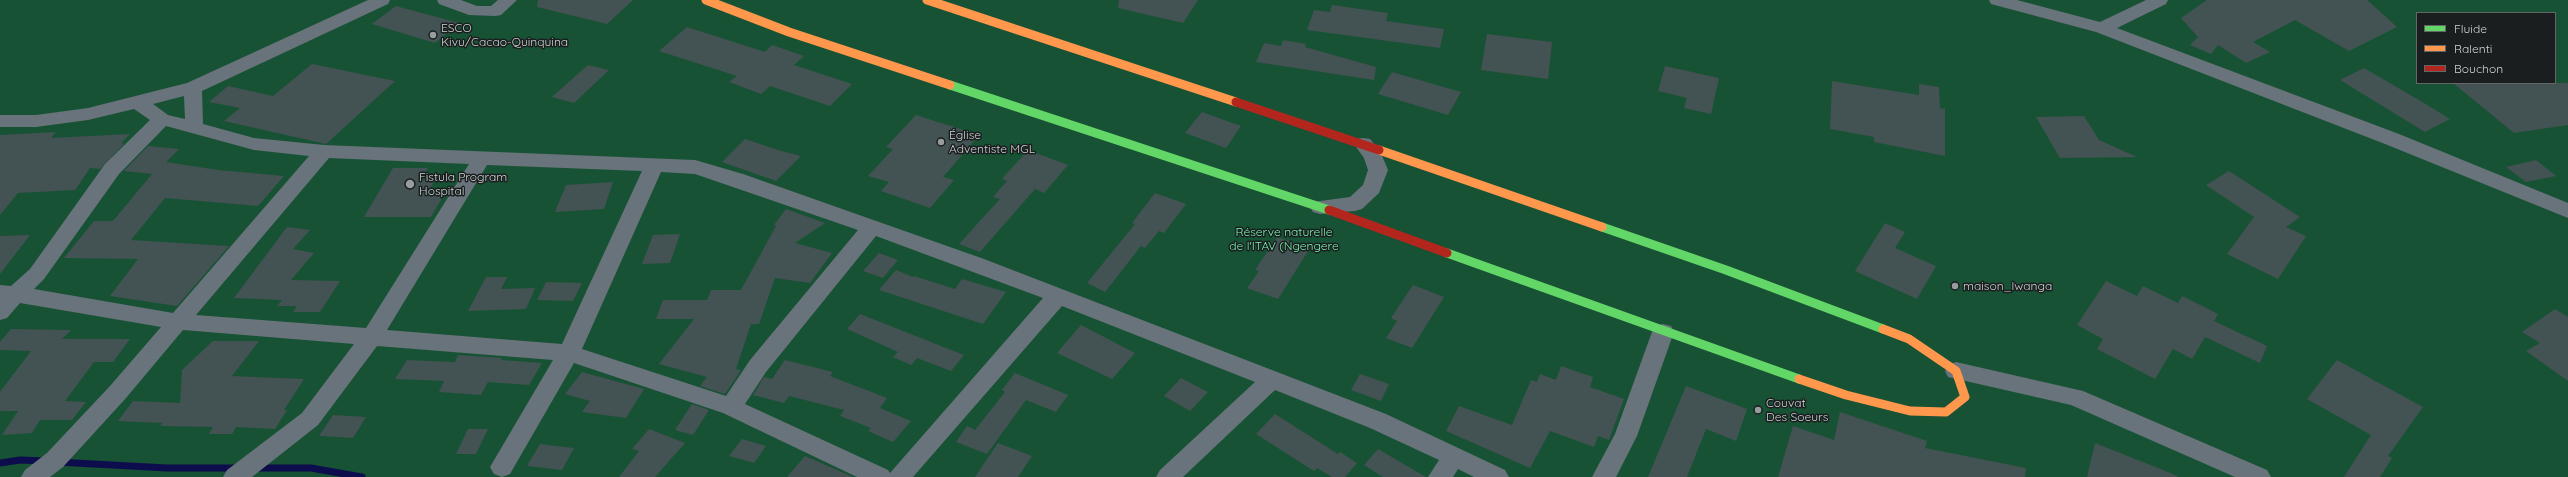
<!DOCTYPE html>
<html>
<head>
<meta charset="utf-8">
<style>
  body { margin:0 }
  #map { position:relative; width:2568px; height:477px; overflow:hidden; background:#313637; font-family:Quicksand,sans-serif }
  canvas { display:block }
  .legend { position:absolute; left:2416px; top:12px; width:140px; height:72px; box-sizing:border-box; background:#1a1e1f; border:1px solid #626667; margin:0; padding:5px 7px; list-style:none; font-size:12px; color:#ced3d4 }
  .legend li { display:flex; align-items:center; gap:8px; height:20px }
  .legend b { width:20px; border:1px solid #626667 }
</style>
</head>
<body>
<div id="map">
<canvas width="2568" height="477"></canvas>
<ul class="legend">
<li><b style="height:5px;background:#63d668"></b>Fluide</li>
<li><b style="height:5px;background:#ff974d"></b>Ralenti</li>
<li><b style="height:5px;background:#b3261e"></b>Bouchon</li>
</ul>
</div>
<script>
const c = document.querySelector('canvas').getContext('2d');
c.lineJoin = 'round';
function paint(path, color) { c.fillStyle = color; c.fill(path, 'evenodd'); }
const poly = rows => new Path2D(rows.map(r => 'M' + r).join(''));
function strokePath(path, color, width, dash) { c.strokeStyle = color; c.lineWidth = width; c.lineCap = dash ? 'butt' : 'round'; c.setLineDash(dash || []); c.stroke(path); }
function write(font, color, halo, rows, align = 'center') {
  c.font = font + ' Quicksand,sans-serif'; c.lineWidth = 3; c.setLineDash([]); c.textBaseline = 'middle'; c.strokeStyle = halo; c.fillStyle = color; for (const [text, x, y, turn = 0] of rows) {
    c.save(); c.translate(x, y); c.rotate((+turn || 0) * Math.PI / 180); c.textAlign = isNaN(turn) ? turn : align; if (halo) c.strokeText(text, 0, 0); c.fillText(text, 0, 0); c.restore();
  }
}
paint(poly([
  [0,0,2568,0,2568,477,0,477],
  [2417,13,2555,13,2555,83,2417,83]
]), '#185235');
strokePath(poly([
  [57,462,167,468,239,468],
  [0,463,20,460,45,461],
  [255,468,311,468,362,477]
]), '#0d0d4d', 7);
paint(poly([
  [538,0,633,0,607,24,537,7],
  [1119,0,1198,0,1183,23,1118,8],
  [2207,0,2367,0,2397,27,2349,51,2295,20,2253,42,2270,52,2246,63,2218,45,2211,54,2190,45,2198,37,2181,18],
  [1332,5,1388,13,1386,21,1444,29,1440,48,1307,30,1314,10,1330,12],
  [396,6,459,23,435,43,372,24],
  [687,27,765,52,772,45,804,56,794,65,852,84,830,106,770,86,761,94,729,82,737,76,659,51],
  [1487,34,1552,42,1548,79,1481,70],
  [1283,40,1306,44,1305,47,1376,67,1374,80,1256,62,1264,43,1281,46],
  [312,64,395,81,326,144,224,121,240,108,209,102,228,86,273,96],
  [588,65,609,70,574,103,552,97],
  [1665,66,1719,78,1711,114,1684,108,1687,98,1658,91],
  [2364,68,2424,103,2450,119,2425,132,2340,80],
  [1392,72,1461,92,1448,115,1378,94],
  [1832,81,1919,95,1919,84,1939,87,1940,108,1945,109,1945,156,1874,142,1874,137,1830,129],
  [2453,83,2568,83,2568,125,2514,133],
  [1202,112,1241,126,1226,148,1185,133],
  [916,115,979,135,943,177,954,180,930,208,881,191,889,182,868,176,893,149,886,147],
  [2084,116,2099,140,2137,157,2060,158,2036,117],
  [56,132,51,138,130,134,121,143,124,144,100,169,90,168,75,190,18,193,0,215,0,135],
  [745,139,778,150,801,156,776,181,722,162],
  [148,146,179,149,166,162,218,170,284,176,258,206,165,198,131,240,229,246,177,306,110,296,138,259,64,258,94,221,113,221,152,174,124,171],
  [1028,150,1068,165,1044,193,1035,189,980,252,959,244,1000,199,993,197,1007,181,1002,179],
  [2536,160,2556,176,2526,182,2506,167],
  [393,168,428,168,421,180,435,180,425,196,443,196,431,217,364,217],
  [2229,171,2300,217,2286,227,2306,236,2278,279,2227,254,2254,217,2206,185],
  [613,182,604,209,555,212,566,185],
  [1155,193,1186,204,1164,233,1159,231,1145,248,1141,246,1105,292,1087,283,1135,224,1132,223],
  [786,209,825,223,795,243,832,253,810,283,775,278,759,324,751,324,736,369,741,370,725,394,700,386,707,377,659,364,694,319,656,319,663,300,707,300,711,290,741,290,776,226,774,225],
  [1885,223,1905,232,1895,248,1936,266,1917,299,1855,271],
  [287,227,310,230,293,249,314,253,291,280,340,281,320,312,293,312,297,306,277,306,282,300,234,298],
  [680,234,670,263,642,264,653,235],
  [30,235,0,274,0,236],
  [1277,237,1310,248,1278,299,1247,288,1259,271,1255,270],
  [879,253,898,260,883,278,863,271],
  [896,270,913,277,914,276,955,289,962,279,1006,292,983,324,879,290],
  [486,277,507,277,501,289,535,288,526,309,468,311],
  [2106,281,2137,296,2143,286,2178,303,2182,296,2218,314,2214,321,2267,346,2260,363,2205,337,2192,359,2173,349,2155,379,2097,349,2103,339,2077,325],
  [546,282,582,283,573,301,537,300],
  [1413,285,1444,297,1412,348,1386,338,1397,321,1391,318],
  [2555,309,2568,317,2568,381,2526,351,2540,343,2522,332],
  [860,314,964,355,951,371,917,358,911,365,893,357,898,352,847,329],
  [1081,325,1135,353,1112,379,1057,353],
  [11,329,71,330,62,339,130,339,113,362,94,362,65,401,86,402,72,420,40,420,32,433,2,435,18,411,0,411,0,392,31,351,0,350,0,342],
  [213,341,259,341,232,376,304,379,284,410,287,410,275,429,236,427,232,434,209,434,213,427,160,426,163,423,118,421,133,401,180,403,182,370],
  [458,355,502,358,501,360,542,363,529,385,488,382,481,395,439,392,444,381,395,379,407,360,455,362],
  [785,360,833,372,830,376,887,398,880,408,911,421,893,442,868,431,871,428,840,416,844,410,789,396,784,403,753,395,764,377,772,379],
  [2337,360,2423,407,2388,456,2392,458,2380,477,2344,477,2371,435,2307,399],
  [1561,366,1593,377,1590,387,1624,399,1609,440,1598,436,1594,447,1550,431,1530,468,1446,431,1459,406,1512,425,1531,380,1537,382,1540,374,1556,380],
  [582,372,644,389,626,418,582,412,590,401,565,394],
  [1015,373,1068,395,1056,412,1026,400,987,454,956,442,967,426,975,430,1005,392,1002,390],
  [1360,374,1389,384,1381,401,1351,390],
  [1181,378,1208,392,1190,411,1164,396],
  [1686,386,1747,409,1736,441,1706,429,1687,477,1648,477],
  [692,404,709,410,693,435,675,430],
  [1840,412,1927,441,1925,448,2026,468,2025,477,1778,477,1793,426,1834,440],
  [1275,414,1338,454,1340,452,1357,463,1345,477,1332,477,1317,468,1314,471,1256,434],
  [333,415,366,417,353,438,319,436],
  [468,429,488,429,476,454,456,454],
  [649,429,685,443,655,477,619,477,639,451,632,449],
  [742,439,766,446,754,463,729,456],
  [998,443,1032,456,1018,477,975,477],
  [2095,443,2178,476,2177,477,2087,477],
  [540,444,574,448,562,470,527,466],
  [1378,449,1426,477,1383,477,1364,465],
  [805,456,853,477,787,477]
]), '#435252');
paint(poly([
  [368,0,390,0,388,4,202,91,203,124,254,138,324,145,695,160,743,174,984,259,1386,414,1505,470,1509,477,1474,477,1458,469,1453,477,1428,477,1439,460,1370,428,1275,390,1183,477,1156,477,1160,470,1255,382,1062,306,913,477,857,477,723,413,574,363,510,474,502,477,494,474,490,467,553,360,377,346,318,425,252,477,223,477,227,470,302,413,354,344,183,330,126,398,63,467,50,477,21,477,25,470,47,453,110,386,161,327,20,303,7,318,0,320,0,285,11,286,30,269,105,164,150,120,134,109,88,120,36,127,0,127,0,115,36,115,88,108,187,83,368,0],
  [184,96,185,119,168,115,153,104,184,96],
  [166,126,254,150,309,156,173,313,34,289,44,279,119,174,166,126],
  [329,158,469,164,366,328,196,315,329,158],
  [487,165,642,171,562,344,387,330,487,165],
  [661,172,695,174,858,230,750,360,726,396,582,349,661,172],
  [876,236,1043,298,890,473,888,470,745,404,766,372,876,236],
  [437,0,461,0,477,6,491,6,498,0,517,0,501,15,495,16,469,15,439,4,437,0],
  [1989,0,2017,0,2100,22,2146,0,2168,0,2166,4,2117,28,2399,134,2568,203,2568,218,2385,144,2096,32,1991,4,1989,0],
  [1363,138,1370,139,1380,151,1388,170,1379,193,1362,209,1355,211,1320,214,1313,212,1310,207,1313,202,1350,197,1363,185,1368,170,1364,158,1354,144,1356,139,1363,138],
  [1663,324,1671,326,1674,332,1637,436,1616,477,1592,477,1615,434,1652,332,1655,326,1663,324],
  [1956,362,2083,391,2267,470,2271,477,2235,477,2071,405,1948,377,1945,371,1948,365,1956,362]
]), '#69737b');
strokePath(poly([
  [950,85,1329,210],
  [1602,227,1726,270,1883,329],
  [1447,253,1799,379]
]), '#63d668', 9);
strokePath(poly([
  [706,0,789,32,950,85],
  [927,0,1236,102],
  [1379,150,1602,227],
  [1799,379,1846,395,1910,411,1946,412,1965,397,1956,371,1909,339,1883,329]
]), '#ff974d', 9);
strokePath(poly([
  [1236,102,1379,150],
  [1329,210,1447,253]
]), '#b3261e', 9);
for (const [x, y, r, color] of [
  [433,35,4,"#979c9d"],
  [941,142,4,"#979c9d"],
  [410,184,5,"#979c9d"],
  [1955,286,4,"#979c9d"],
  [1758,410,4,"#979c9d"]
]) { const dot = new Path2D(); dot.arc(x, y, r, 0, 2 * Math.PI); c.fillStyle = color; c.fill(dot); strokePath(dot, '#1a1e1f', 1.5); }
write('12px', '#ced3d4', '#1a1e1f', [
  ["ESCO",441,28],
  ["Kivu/Cacao-Quinquina",441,42],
  ["Église",949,135],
  ["Adventiste MGL",949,149],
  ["Fistula Program",419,177],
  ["Hospital",419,191],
  ["maison_lwanga",1963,286],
  ["Couvat",1766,403],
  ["Des Soeurs",1766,417]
], 'left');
write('12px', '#7af5af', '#1a1e1f', [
  ["Réserve naturelle",1284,232],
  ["de l'ITAV (Ngengere",1284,246]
]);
</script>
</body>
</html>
